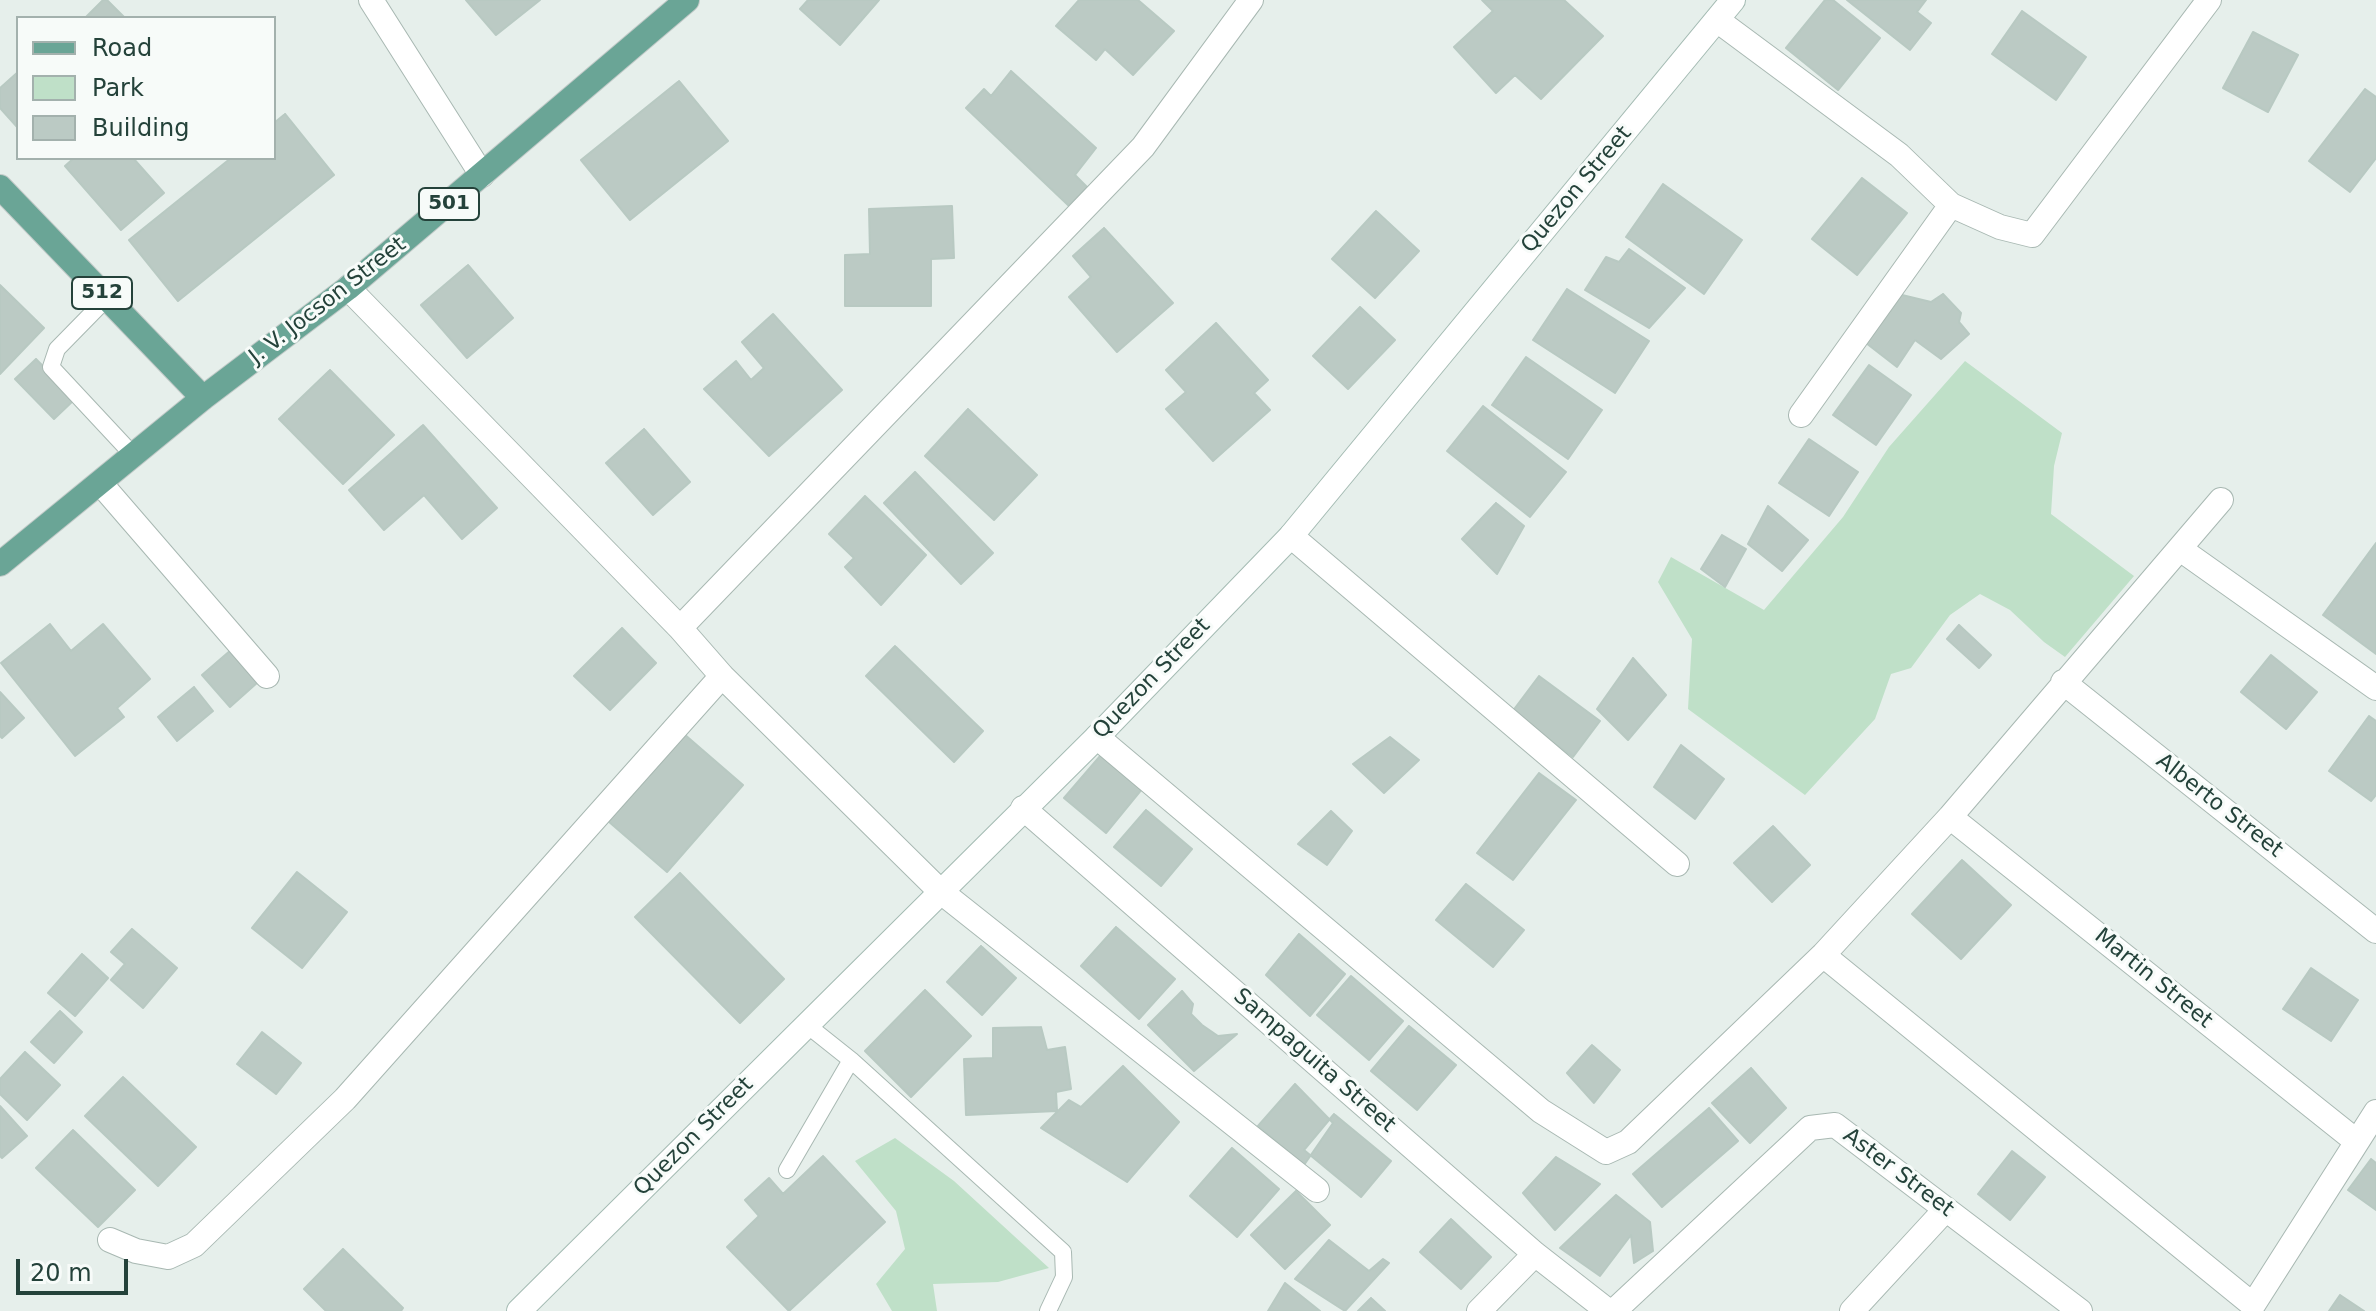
<!DOCTYPE html>
<html>
<head>
<meta charset="utf-8">
<style>
  body { margin:0 }
  #map { position:relative; width:2376px; height:1311px; overflow:hidden; background:#e6efeb; font-family:"DejaVu Sans",sans-serif }
  canvas { display:block }
  .legend { position:absolute; left:16px; top:16px; width:260px; height:144px; box-sizing:border-box; background:#f7fbf9; border:2px solid #a3b1ad; margin:0; padding:10px 14px; list-style:none; font-size:24px; color:#24423a }
  .legend li { display:flex; align-items:center; gap:16px; height:40px }
  .legend b { width:40px; border:2px solid #a3b1ad }
  .scale { position:absolute; left:16px; top:1259px; width:112px; height:36px; box-sizing:border-box; border:4px solid #24423a; border-top:0; padding-left:10px; font-size:24px; line-height:28px; white-space:nowrap; color:#24423a; -webkit-text-stroke:6px #f7fbf9; paint-order:stroke }
</style>
</head>
<body>
<div id="map">
<canvas width="2376" height="1311"></canvas>
<ul class="legend">
<li><b style="height:10px;background:#6aa596"></b>Road</li>
<li><b style="height:22px;background:#bfe0c8"></b>Park</li>
<li><b style="height:22px;background:#bbcac4"></b>Building</li>
</ul>
<div class="scale">20 m</div>
</div>
<script>
const c = document.querySelector('canvas').getContext('2d');
c.lineJoin = 'round';
function paint(path, color) { c.fillStyle = color; c.fill(path, 'evenodd'); }
const poly = rows => new Path2D(rows.map(r => 'M' + r).join(''));
function strokePath(path, color, width, dash) { c.strokeStyle = color; c.lineWidth = width; c.lineCap = dash ? 'butt' : 'round'; c.setLineDash(dash || []); c.stroke(path); }
function write(font, color, halo, rows, align = 'center') {
  c.font = font + ' "DejaVu Sans",sans-serif'; c.lineWidth = 6; c.setLineDash([]); c.textBaseline = 'middle'; c.strokeStyle = halo; c.fillStyle = color; for (const [text, x, y, turn = 0] of rows) {
    c.save(); c.translate(x, y); c.rotate((+turn || 0) * Math.PI / 180); c.textAlign = isNaN(turn) ? turn : align; if (halo) c.strokeText(text, 0, 0); c.fillText(text, 0, 0); c.restore();
  }
}
paint(poly([
  [1965,361,2062,433,2054,466,2051,514,2134,576,2065,657,2044,642,2010,610,1980,594,1950,615,1911,668,1891,674,1875,719,1805,795,1688,709,1692,639,1658,582,1671,557,1764,610,1843,517,1889,447],
  [895,1138,954,1181,1049,1268,998,1282,933,1284,937,1311,892,1311,876,1284,905,1249,896,1211,855,1161]
]), '#bfe0c8');
const building = poly([
  [103,0,107,0,125,18,85,18,103,0],
  [466,0,540,0,496,35,466,0],
  [808,0,879,0,840,45,800,9,808,0],
  [1079,0,1138,0,1174,31,1133,75,1105,49,1096,60,1056,26,1079,0],
  [1482,0,1564,0,1603,36,1541,99,1515,75,1496,93,1454,47,1493,11,1482,0],
  [1825,0,1833,0,1880,38,1838,90,1786,48,1825,0],
  [1847,0,1926,0,1917,12,1931,23,1910,50,1847,0],
  [2022,11,2086,57,2056,100,1992,54,2022,11],
  [2253,32,2298,55,2268,112,2223,88,2253,32],
  [1011,71,1096,148,1075,175,1087,187,1069,206,966,108,984,89,991,96,1011,71],
  [18,72,18,128,0,108,0,88,18,72],
  [679,81,728,141,630,220,581,160,679,81],
  [2365,89,2376,97,2376,158,2350,192,2309,161,2365,89],
  [285,114,334,175,178,301,129,240,231,158,274,158,274,123,285,114],
  [74,158,133,158,164,193,121,230,65,166,74,158],
  [1862,178,1907,213,1857,275,1812,239,1862,178],
  [1663,184,1742,240,1704,294,1626,237,1663,184],
  [952,206,954,258,931,259,931,306,845,306,845,255,870,254,869,209,952,206],
  [1376,211,1419,251,1375,298,1332,259,1376,211],
  [1104,228,1173,303,1117,352,1069,297,1091,277,1073,256,1104,228],
  [1629,249,1685,288,1649,328,1585,290,1606,257,1619,262,1629,249],
  [468,265,513,318,467,358,421,305,468,265],
  [0,285,44,328,0,374,0,285],
  [1567,289,1649,341,1615,393,1533,340,1567,289],
  [1943,294,1961,313,1959,322,1969,334,1941,359,1915,340,1897,367,1866,343,1902,295,1931,302,1943,294],
  [1360,307,1395,340,1348,389,1313,356,1360,307],
  [773,314,842,390,769,456,704,389,736,361,751,380,764,368,742,342,773,314],
  [1216,323,1268,380,1254,393,1270,410,1213,461,1166,409,1186,392,1166,370,1216,323],
  [1526,357,1602,410,1568,459,1492,405,1526,357],
  [36,359,75,399,54,419,15,379,36,359],
  [1869,365,1911,395,1876,445,1833,415,1869,365],
  [330,370,394,435,343,484,279,419,330,370],
  [1483,406,1566,472,1530,517,1447,451,1483,406],
  [968,409,1037,475,994,520,925,456,968,409],
  [423,425,497,508,462,539,424,495,384,530,349,490,423,425],
  [644,429,690,482,653,515,606,463,644,429],
  [1809,439,1858,472,1829,516,1779,483,1809,439],
  [915,472,993,553,961,584,884,503,915,472],
  [865,496,926,555,881,605,845,567,854,558,829,534,865,496],
  [1496,503,1524,526,1497,574,1462,539,1496,503],
  [1768,506,1808,540,1782,571,1748,544,1768,506],
  [1722,535,1746,549,1725,587,1701,569,1722,535],
  [2376,543,2376,654,2323,615,2376,543],
  [50,624,71,651,103,624,150,679,117,708,124,717,75,756,1,663,50,624],
  [1959,625,1991,655,1979,668,1947,639,1959,625],
  [622,628,656,663,610,710,574,676,622,628],
  [895,646,983,731,954,762,866,676,895,646],
  [231,650,258,682,230,707,202,675,231,650],
  [2271,655,2317,692,2286,729,2241,692,2271,655],
  [1633,658,1666,695,1628,740,1597,709,1633,658],
  [1539,676,1600,721,1573,757,1512,712,1539,676],
  [194,687,213,711,177,741,158,717,194,687],
  [0,692,24,718,2,738,0,736,0,692],
  [2369,716,2376,721,2376,795,2371,801,2329,771,2369,716],
  [684,734,743,785,667,872,608,821,684,734],
  [1390,737,1419,760,1384,793,1353,764,1390,737],
  [1681,745,1724,779,1695,819,1654,787,1681,745],
  [1101,755,1142,789,1106,833,1064,798,1101,755],
  [1539,773,1576,800,1513,880,1477,853,1539,773],
  [1146,810,1192,849,1161,886,1114,847,1146,810],
  [1331,811,1352,831,1327,865,1298,844,1331,811],
  [1773,826,1810,865,1772,902,1734,863,1773,826],
  [1962,860,2011,905,1961,959,1912,914,1962,860],
  [297,872,347,912,302,968,252,928,297,872],
  [680,873,784,979,740,1023,635,917,680,873],
  [1466,884,1524,930,1493,967,1436,920,1466,884],
  [1116,927,1175,979,1139,1019,1081,966,1116,927],
  [132,929,177,968,143,1008,111,980,125,964,111,952,132,929],
  [1299,934,1345,974,1310,1016,1266,975,1299,934],
  [981,946,1016,978,982,1015,947,982,981,946],
  [82,954,108,978,75,1016,48,993,82,954],
  [2311,968,2358,1000,2331,1041,2283,1009,2311,968],
  [1351,976,1403,1021,1369,1060,1317,1015,1351,976],
  [925,990,971,1036,911,1097,865,1051,925,990],
  [1182,991,1193,1004,1191,1014,1202,1025,1218,1036,1237,1034,1194,1071,1148,1025,1182,991],
  [60,1011,82,1032,54,1063,31,1042,60,1011],
  [1409,1026,1456,1065,1417,1110,1371,1071,1409,1026],
  [1041,1027,1047,1050,1065,1047,1071,1089,1056,1092,1057,1111,966,1115,964,1059,993,1058,993,1028,1041,1027],
  [262,1032,301,1063,276,1094,237,1064,262,1032],
  [1592,1045,1620,1070,1594,1103,1567,1073,1592,1045],
  [25,1052,60,1085,27,1120,0,1094,0,1079,25,1052],
  [1123,1066,1179,1122,1127,1182,1041,1128,1069,1100,1081,1107,1123,1066],
  [1751,1068,1786,1108,1750,1143,1712,1103,1751,1068],
  [123,1077,196,1147,158,1186,85,1116,123,1077],
  [1295,1084,1333,1123,1304,1165,1258,1126,1295,1084],
  [0,1106,27,1136,2,1158,0,1156,0,1106],
  [1709,1108,1738,1141,1662,1207,1633,1174,1709,1108],
  [1334,1114,1391,1161,1361,1197,1304,1150,1334,1114],
  [73,1130,135,1190,98,1227,36,1168,73,1130],
  [1232,1148,1279,1189,1237,1237,1190,1196,1232,1148],
  [2012,1151,2045,1177,2010,1220,1978,1194,2012,1151],
  [823,1156,885,1222,789,1311,727,1247,759,1216,745,1200,769,1178,783,1194,823,1156],
  [1556,1157,1600,1184,1555,1230,1523,1193,1556,1157],
  [2371,1159,2376,1163,2376,1210,2348,1190,2371,1159],
  [1296,1191,1330,1225,1285,1269,1251,1235,1296,1191],
  [1616,1195,1650,1222,1653,1251,1634,1263,1631,1235,1600,1276,1560,1248,1616,1195],
  [1451,1219,1491,1257,1461,1289,1420,1252,1451,1219],
  [1329,1240,1369,1271,1383,1259,1389,1263,1345,1311,1295,1279,1329,1240],
  [343,1249,403,1308,401,1311,326,1311,304,1289,343,1249],
  [1285,1283,1320,1311,1268,1311,1285,1283],
  [2340,1295,2364,1311,2329,1311,2340,1295],
  [1371,1298,1385,1311,1358,1311,1371,1298]
]);
paint(building, '#bbcac4');
strokePath(building, '#b8c9c2', 2);
const service = poly([
  [107,298,57,349,51,367,134,456],
  [807,1025,851,1060,1063,1252,1064,1277,1048,1311],
  [787,1170,851,1060]
]);
const minor = poly([
  [371,0,482,175],
  [1717,20,1899,155,1951,205,1801,415],
  [1951,205,2000,227,2032,235,2209,0],
  [348,288,680,628,722,676,940,891,1317,1190],
  [101,484,267,676],
  [1291,536,1677,864],
  [2180,549,2376,688],
  [680,628,1143,147,1251,0],
  [2063,682,2376,931],
  [1097,737,1541,1111,1606,1152,1628,1142,1823,955,1950,817,2221,500],
  [1023,808,1535,1254,1608,1311],
  [1950,817,2356,1141],
  [1823,955,2253,1305,2376,1112],
  [110,1240,136,1251,168,1257,194,1245,345,1099,722,676],
  [1479,1311,1535,1254],
  [1614,1311,1810,1128,1835,1125,2080,1311],
  [1852,1311,1946,1209]
]);
const secondary = poly([
  [519,1311,1097,737,1291,536,1733,0]
]);
const primary = poly([
  [0,187,203,398],
  [0,564,203,398,348,288,687,0]
]);
strokePath(service, '#a8b8b2', 18);
strokePath(minor, '#a8b8b2', 26);
strokePath(secondary, '#a4bbb3', 26);
strokePath(primary, '#c2cac8', 26);
strokePath(service, '#fff', 16);
strokePath(minor, '#fff', 24);
strokePath(secondary, '#fff', 24);
strokePath(primary, '#6aa596', 24);
for (const [x, y, w] of [
  [449,204,60],
  [102,293,60]
]) { const box = new Path2D(); box.roundRect(x - w / 2, y - 16, w, 32, 6); c.fillStyle = '#f7fbf9'; c.fill(box); strokePath(box, '#24423a', 2); }
write('bold 20px', '#24423a', null, [
  ["501",449,204],
  ["512",102,293]
]);
write('22px', '#24423a', '#f7fbf9', [
  ["Quezon Street",1577,190,-50],
  ["J. V. Jocson Street",328,301,-38],
  ["Quezon Street",1152,679,-46],
  ["Alberto Street",2219,806,38],
  ["Martin Street",2153,979,39],
  ["Sampaguita Street",1314,1061,41],
  ["Quezon Street",694,1137,-45],
  ["Aster Street",1898,1173,37]
]);
</script>
</body>
</html>
